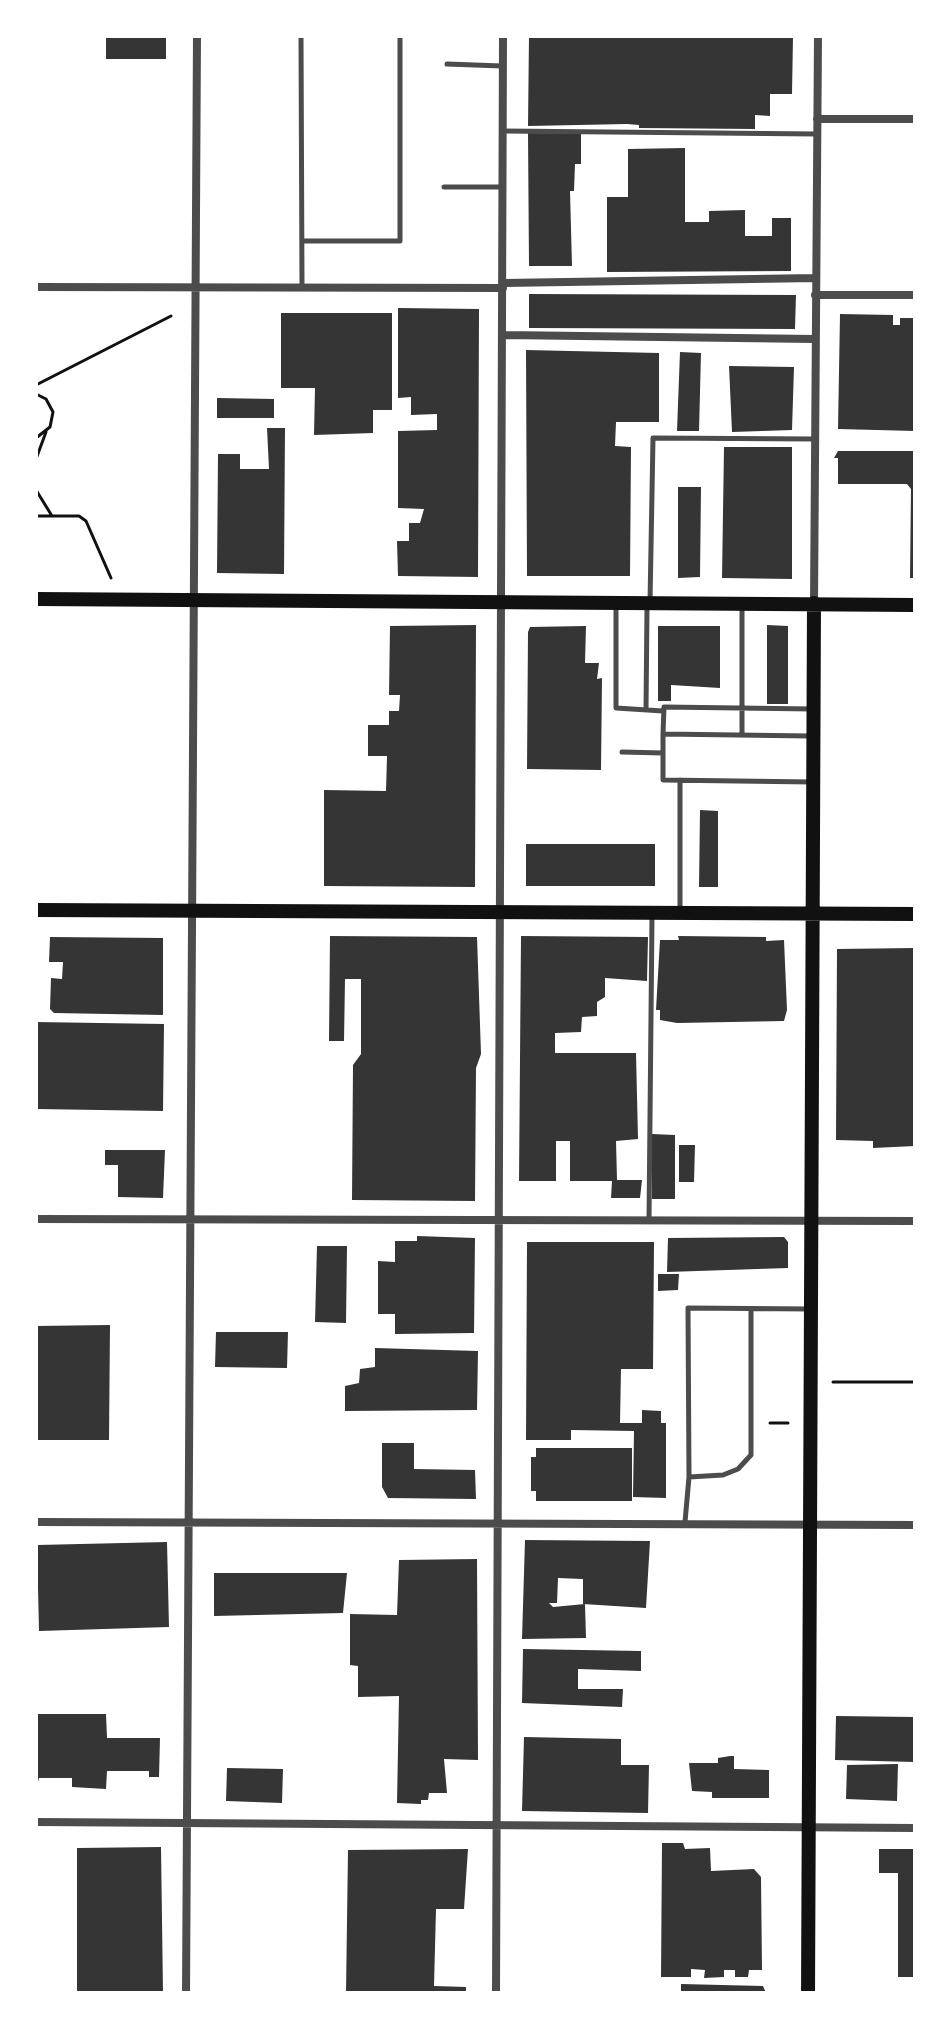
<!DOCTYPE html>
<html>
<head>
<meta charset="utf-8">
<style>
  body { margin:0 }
  #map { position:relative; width:951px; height:2029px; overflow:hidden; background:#fff; font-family:Figtree,sans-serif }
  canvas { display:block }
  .frame { position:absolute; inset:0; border:38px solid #fff; pointer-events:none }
</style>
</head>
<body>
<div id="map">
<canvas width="951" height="2029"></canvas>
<div class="frame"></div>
</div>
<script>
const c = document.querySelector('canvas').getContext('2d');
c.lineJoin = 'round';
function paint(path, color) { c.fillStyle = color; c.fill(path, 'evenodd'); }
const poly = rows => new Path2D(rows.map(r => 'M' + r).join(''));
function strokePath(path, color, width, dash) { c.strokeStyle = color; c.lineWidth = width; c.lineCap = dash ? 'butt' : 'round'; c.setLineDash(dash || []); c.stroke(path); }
paint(poly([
  [106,36,166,36,166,59,106,59],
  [529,36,793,37,792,94,770,94,770,116,755,115,755,129,639,128,639,125,627,124,528,126],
  [528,133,581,134,581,164,575,164,574,191,570,191,572,266,529,266],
  [685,148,685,222,709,222,709,211,745,210,745,236,772,236,772,218,791,218,791,271,607,272,607,197,628,197,628,149],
  [529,294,796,295,795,329,529,328],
  [398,308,479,309,478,577,398,576,397,541,409,541,409,523,420,523,424,509,398,508,398,431,437,430,437,414,411,415,411,397,398,398],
  [281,313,392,313,392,410,373,410,373,433,314,435,315,388,281,388],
  [840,314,893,315,893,325,900,325,900,318,915,318,915,431,838,429],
  [526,350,659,353,659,422,616,422,615,446,631,447,630,576,527,576],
  [680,352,701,353,699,431,677,431],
  [729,366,794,367,792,430,732,432],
  [217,398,274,399,274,418,217,418],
  [267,428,285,428,284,574,217,573,218,454,240,454,240,469,269,469],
  [724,447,792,447,792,579,722,578],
  [838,451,915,451,915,578,910,578,911,489,907,484,838,484,838,458,834,458],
  [678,487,701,487,700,577,678,578],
  [476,625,475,887,324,886,324,790,386,791,387,756,368,756,368,725,389,725,389,711,399,711,400,695,389,695,390,626],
  [767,625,788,626,788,704,767,704],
  [586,626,585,663,599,663,597,679,602,678,601,770,527,769,528,632,530,627],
  [658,626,720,626,720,688,671,685,671,701,658,701],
  [700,810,718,811,718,887,699,887],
  [526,844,655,844,655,886,526,886],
  [330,936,477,937,481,1054,476,1068,475,1201,352,1200,353,1065,361,1054,361,979,345,979,344,1041,329,1041],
  [521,936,648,937,647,981,605,978,605,997,597,1002,597,1016,582,1017,581,1032,555,1033,555,1053,636,1053,638,1139,616,1141,617,1180,642,1180,640,1198,611,1198,612,1181,570,1181,570,1141,556,1141,556,1181,519,1181],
  [678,936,766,937,766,941,784,940,787,1010,784,1021,677,1023,660,1020,660,1010,656,1010,660,940,679,940],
  [50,937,163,938,163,1015,54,1013,50,1009,51,978,62,979,63,962,49,962],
  [915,948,915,1146,873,1148,873,1141,836,1140,837,949],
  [36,1022,164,1024,163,1111,36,1109],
  [652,1134,675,1135,675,1199,652,1199],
  [679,1145,695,1145,694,1182,679,1182],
  [105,1150,165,1150,163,1198,118,1197,118,1165,105,1165],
  [417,1236,475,1238,474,1333,395,1334,395,1314,378,1314,378,1261,395,1262,395,1241,417,1241],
  [784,1237,788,1242,788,1268,667,1272,668,1238],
  [527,1242,654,1242,653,1369,621,1369,620,1423,642,1423,642,1410,661,1411,661,1423,666,1423,666,1498,633,1497,634,1431,571,1430,571,1440,526,1440],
  [317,1246,347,1246,346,1323,315,1322],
  [658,1274,679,1274,678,1290,658,1291],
  [110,1325,109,1440,36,1440,36,1326],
  [216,1332,288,1332,287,1368,215,1367],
  [375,1348,478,1351,477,1410,345,1411,345,1386,359,1383,360,1369,375,1367],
  [382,1443,414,1443,414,1469,475,1470,476,1499,388,1498,382,1487],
  [536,1448,632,1448,632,1501,536,1501,536,1491,531,1491,531,1457,536,1457],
  [525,1540,650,1541,646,1608,583,1604,583,1579,558,1578,557,1603,549,1603,553,1607,585,1604,586,1638,522,1639],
  [167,1542,169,1627,39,1631,37,1545],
  [477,1559,478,1760,444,1759,447,1793,429,1793,428,1800,421,1800,421,1804,397,1803,399,1696,358,1697,358,1666,350,1665,350,1614,397,1615,399,1560],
  [214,1573,347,1573,343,1613,214,1616],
  [523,1649,641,1651,641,1671,578,1669,578,1689,623,1689,622,1707,522,1703],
  [36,1714,106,1714,107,1738,160,1738,159,1777,149,1777,149,1771,107,1771,106,1789,72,1787,72,1778,39,1778,36,1790],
  [836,1716,915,1717,915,1762,835,1760],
  [524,1737,621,1739,621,1765,649,1765,648,1813,522,1811],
  [730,1756,734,1756,734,1769,769,1770,769,1798,712,1798,712,1792,692,1791,689,1763,718,1763,718,1758],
  [898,1764,897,1801,846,1799,847,1765],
  [227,1768,283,1769,282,1803,226,1801],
  [662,1843,683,1843,685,1849,710,1848,711,1871,754,1869,761,1877,762,1970,749,1970,748,1977,735,1977,735,1970,724,1970,724,1977,704,1978,705,1970,691,1969,691,1977,661,1977],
  [161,1847,163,1993,77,1993,77,1848],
  [468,1849,464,1909,436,1909,434,1986,466,1987,466,1993,346,1993,348,1850],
  [879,1849,915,1849,915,1977,898,1977,898,1873,879,1873],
  [681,1984,763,1986,766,1993,681,1993]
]), '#353535');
strokePath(poly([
  [36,385,171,316],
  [36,394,46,399,53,412,50,427,36,438],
  [36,459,46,432],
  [36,490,52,516],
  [36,516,79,516,86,521,111,578],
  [833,1382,915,1382],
  [770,1423,788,1423]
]), '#111', 3);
strokePath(poly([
  [301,36,302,287],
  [447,64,502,66],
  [504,131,817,134],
  [444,187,502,187],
  [302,241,400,241,400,36],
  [650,602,653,438,814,439],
  [616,604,616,708,663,711],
  [742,608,742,734],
  [646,710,647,607],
  [663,734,664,707,813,709],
  [810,736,663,734,663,780,812,782],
  [622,752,663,753],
  [680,911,680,780],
  [649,1219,652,916],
  [689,1477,723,1475,738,1469,751,1455,751,1309],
  [685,1522,689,1477,688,1308,810,1309]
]), '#4c4c4c', 5);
strokePath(poly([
  [817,119,915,119],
  [504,283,815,278],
  [36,287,503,288],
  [815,295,915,295],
  [504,335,814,339],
  [814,603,818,36],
  [36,1219,915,1221],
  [36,1522,915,1525],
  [36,1822,915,1828],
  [186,1993,197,36],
  [496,1993,503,36]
]), '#4c4c4c', 8);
strokePath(poly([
  [36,599,915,605],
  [36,910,915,914],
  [808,1993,814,603]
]), '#111', 14);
</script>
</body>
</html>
